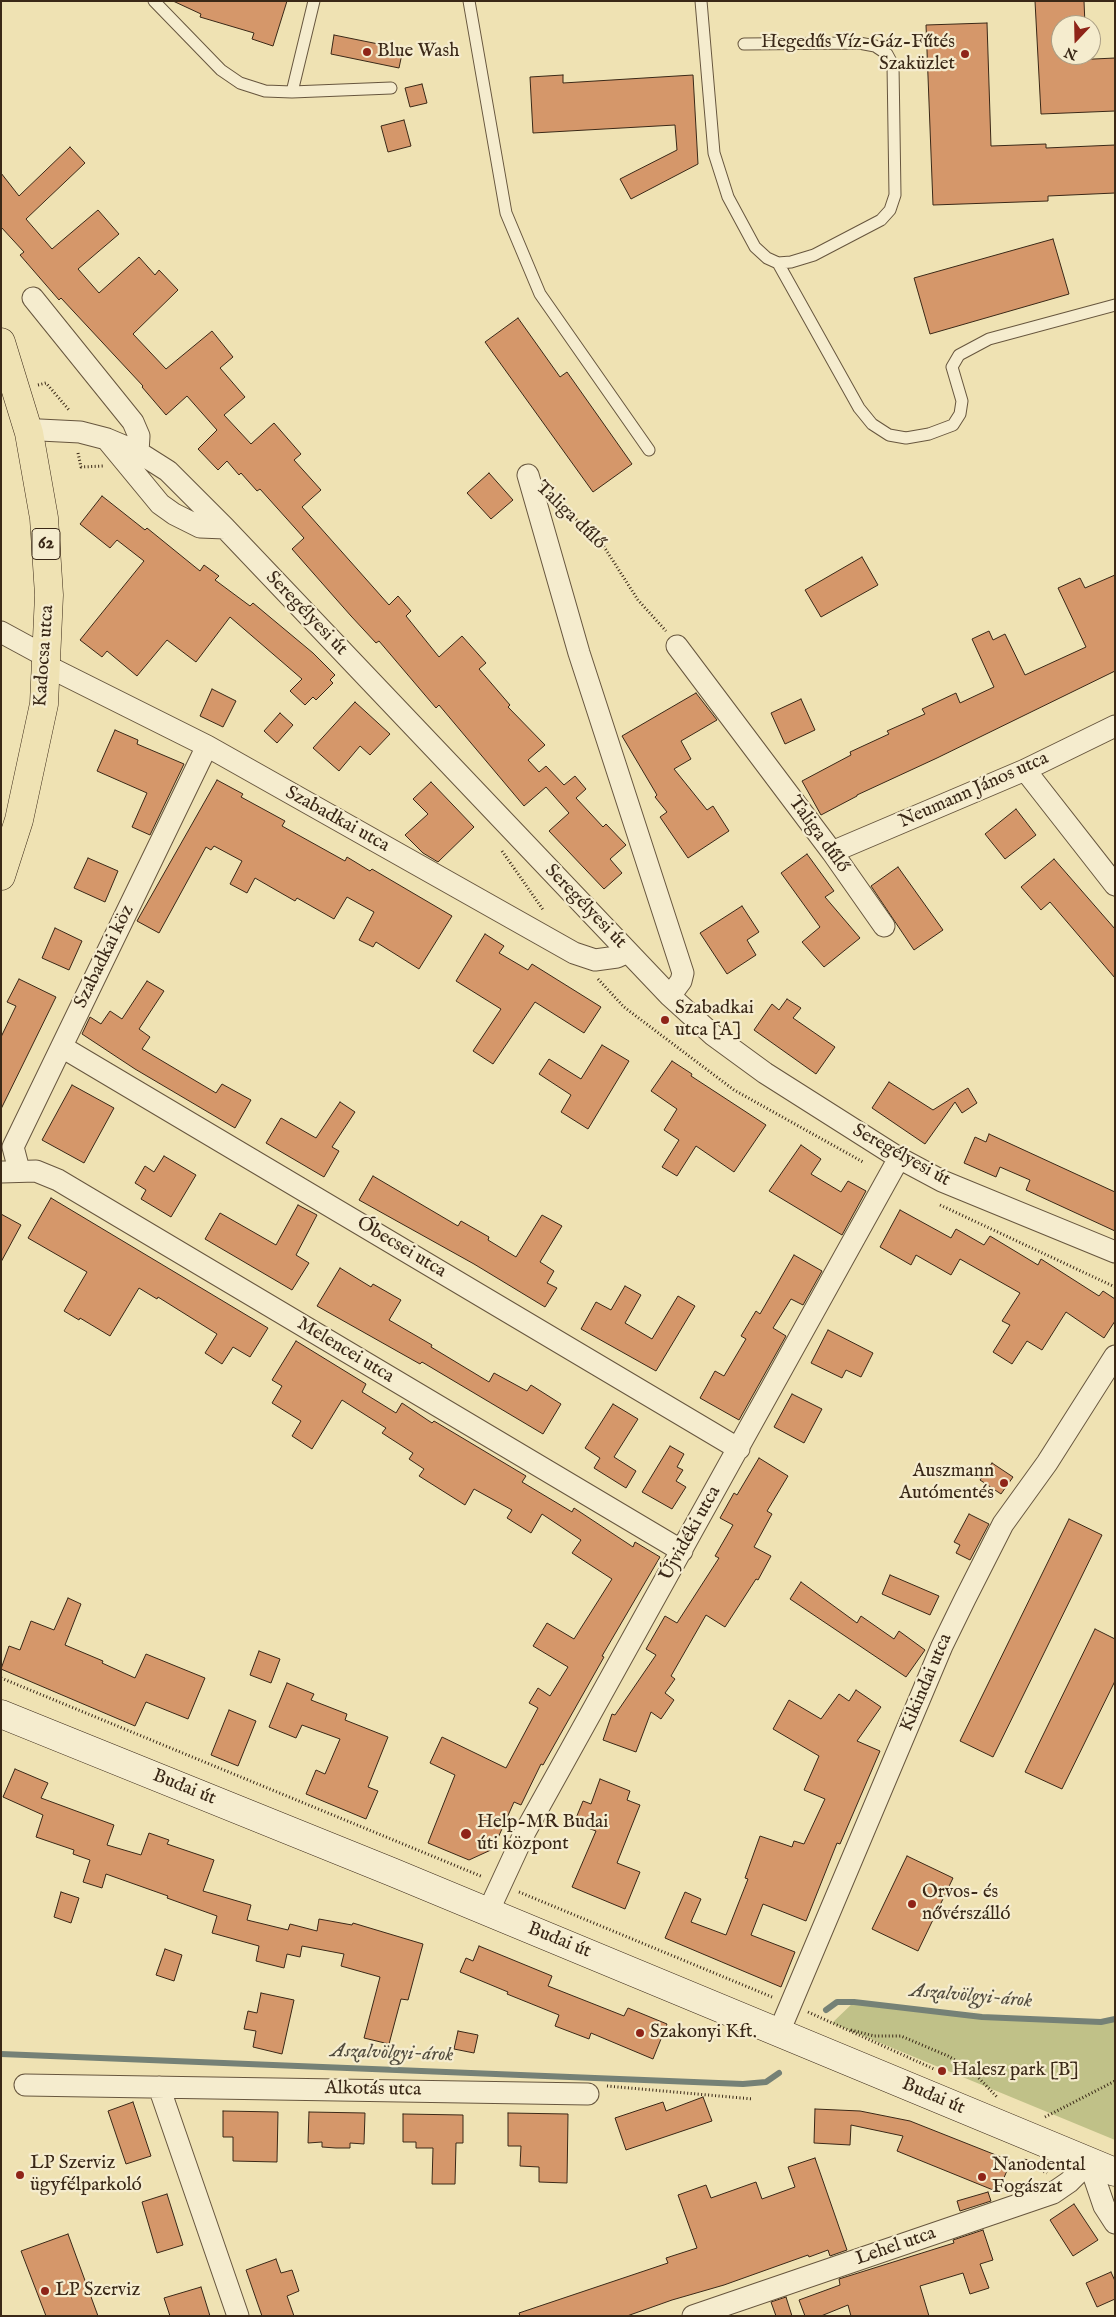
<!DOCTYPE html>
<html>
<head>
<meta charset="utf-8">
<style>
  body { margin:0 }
  #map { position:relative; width:1116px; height:2317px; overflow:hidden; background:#efe2b3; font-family:"IM FELL English",serif }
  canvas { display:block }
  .frame { position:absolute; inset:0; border:2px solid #3a2817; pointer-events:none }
  .north { position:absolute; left:1051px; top:15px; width:50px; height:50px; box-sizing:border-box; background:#f5ecce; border:1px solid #aa9e85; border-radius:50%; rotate:201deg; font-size:14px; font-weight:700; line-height:20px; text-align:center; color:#3a2817 }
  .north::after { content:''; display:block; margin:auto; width:18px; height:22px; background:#8f2418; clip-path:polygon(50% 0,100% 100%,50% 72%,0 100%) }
</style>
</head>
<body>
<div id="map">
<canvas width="1116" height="2317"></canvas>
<div class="frame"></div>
<div class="north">N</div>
</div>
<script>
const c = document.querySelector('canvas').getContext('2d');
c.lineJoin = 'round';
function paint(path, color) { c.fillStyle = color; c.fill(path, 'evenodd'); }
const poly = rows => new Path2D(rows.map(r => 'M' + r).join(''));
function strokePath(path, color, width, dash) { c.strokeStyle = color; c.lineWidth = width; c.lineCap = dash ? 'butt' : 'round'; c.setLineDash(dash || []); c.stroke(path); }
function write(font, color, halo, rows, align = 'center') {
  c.font = font + ' "IM FELL English",serif'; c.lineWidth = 4.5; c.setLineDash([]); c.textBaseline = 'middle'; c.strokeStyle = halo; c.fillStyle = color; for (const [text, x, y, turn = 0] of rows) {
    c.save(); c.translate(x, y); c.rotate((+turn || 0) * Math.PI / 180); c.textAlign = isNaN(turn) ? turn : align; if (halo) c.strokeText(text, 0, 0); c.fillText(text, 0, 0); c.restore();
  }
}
paint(poly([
  [854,2002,1028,2019,1101,2022,1115,2019,1115,2140,832,2023]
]), '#c0c188');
strokePath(poly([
  [826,2010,837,2002,854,2002,982,2017,1101,2022,1115,2019],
  [1,2054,743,2084,766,2082,779,2073]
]), '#758176', 6);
const building = poly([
  [173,1,287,1,273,46,252,39,254,33,200,17,201,14,173,1],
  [1035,1,1084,1,1085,25,1061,25,1061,55,1073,55,1073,60,1115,58,1115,111,1041,114,1035,1],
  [987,23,991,146,1046,144,1046,148,1115,145,1115,193,1048,196,1048,201,933,205,926,25,987,23],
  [334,35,403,49,399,68,331,54,334,35],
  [563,75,563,83,693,75,698,164,631,199,620,179,677,150,675,125,533,133,530,77,563,75],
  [422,84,427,103,410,107,405,88,422,84],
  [404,120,411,146,388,152,381,126,404,120],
  [70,147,85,163,26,219,52,249,98,210,119,234,78,269,99,293,139,257,155,275,159,270,178,290,133,334,166,369,212,331,233,357,220,368,245,397,224,415,251,444,274,423,301,454,294,460,321,490,302,507,389,605,398,596,411,611,406,616,439,657,462,636,486,663,479,669,510,705,508,707,545,745,528,760,539,772,546,766,564,785,575,776,586,789,576,798,603,827,606,824,626,845,610,859,622,873,604,889,549,831,569,813,546,787,524,806,439,705,436,708,379,641,376,643,351,616,292,549,304,538,260,489,257,491,241,473,239,475,227,461,218,470,198,449,217,430,187,396,166,415,142,387,143,386,61,298,59,300,20,255,24,252,1,227,1,173,19,196,70,147],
  [1053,239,1069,294,930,334,914,278,1053,239],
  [518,318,560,377,567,372,632,464,593,492,485,342,518,318],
  [489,473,513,500,491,519,467,493,489,473],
  [102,496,145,530,147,528,200,571,204,565,219,576,215,580,250,606,253,603,313,653,335,675,330,680,333,683,316,700,313,697,305,705,290,691,302,679,230,617,196,662,167,640,137,676,107,651,102,657,80,640,144,561,117,540,110,548,80,524,102,496],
  [862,557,878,585,821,617,805,590,862,557],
  [1115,575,1115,671,937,758,857,795,857,796,821,815,802,781,851,755,850,752,889,734,887,731,925,714,922,709,956,693,960,703,994,687,972,639,989,631,993,640,1005,634,1025,675,1086,647,1058,588,1080,578,1085,588,1115,575],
  [212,689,236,701,223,727,200,716,212,689],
  [696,693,717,720,681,741,691,759,674,769,707,810,713,806,729,831,688,858,660,817,667,812,655,797,657,795,622,736,696,693],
  [801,699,815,730,785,744,771,713,801,699],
  [355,702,390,734,370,755,360,746,339,771,313,748,355,702],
  [280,713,293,725,277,743,264,731,280,713],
  [115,730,138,740,137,744,184,764,150,835,132,827,147,793,97,771,115,730],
  [217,780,243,794,241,797,285,821,282,826,345,861,347,857,370,871,372,869,452,916,419,969,376,942,373,947,359,940,374,912,347,897,334,919,297,898,295,901,255,878,247,893,230,884,242,861,214,846,211,850,206,847,159,933,137,921,217,780],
  [431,782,474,827,438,862,423,853,405,835,428,814,413,799,431,782],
  [1016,809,1036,835,1005,859,985,834,1016,809],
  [807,854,834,891,825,897,860,938,824,967,802,942,820,927,781,873,807,854],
  [88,858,118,871,105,902,74,888,88,858],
  [1054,859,1115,929,1115,978,1050,902,1041,910,1021,887,1054,859],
  [898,867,943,930,914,950,871,886,898,867],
  [742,906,759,932,747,940,756,955,727,974,700,933,742,906],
  [55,928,82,941,69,970,42,958,55,928],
  [485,934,504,946,499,953,528,970,532,964,601,1007,584,1033,535,1002,493,1064,473,1051,501,1009,456,981,485,934],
  [19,979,56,997,1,1109,1,1037,16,1006,7,1002,19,979],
  [147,981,164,991,139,1029,150,1037,142,1049,216,1093,222,1084,251,1100,235,1128,135,1069,82,1034,90,1017,101,1024,110,1011,122,1019,147,981],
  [787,999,801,1008,793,1018,835,1047,816,1074,754,1030,772,1004,779,1010,787,999],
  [602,1045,629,1061,588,1129,561,1112,571,1095,539,1074,549,1059,581,1079,602,1045],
  [672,1061,692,1074,691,1076,766,1125,734,1172,696,1146,677,1176,662,1167,679,1140,664,1130,677,1109,651,1091,672,1061],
  [889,1082,933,1110,968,1088,977,1103,962,1113,955,1102,925,1144,872,1108,889,1082],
  [72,1085,114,1108,84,1163,42,1140,72,1085],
  [340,1102,355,1112,332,1147,339,1151,324,1177,266,1143,281,1118,316,1138,340,1102],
  [989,1134,1115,1192,1115,1231,1026,1190,1030,1180,1000,1167,996,1177,964,1163,975,1137,986,1142,989,1134],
  [801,1145,821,1159,811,1174,841,1192,848,1181,866,1191,842,1235,769,1191,801,1145],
  [164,1156,196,1175,171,1217,141,1199,146,1190,135,1183,145,1166,154,1172,164,1156],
  [373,1176,458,1226,461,1221,489,1237,488,1240,516,1257,542,1215,562,1226,540,1262,554,1271,547,1283,557,1288,545,1307,474,1264,359,1200,373,1176],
  [51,1198,268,1328,250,1357,233,1347,222,1364,205,1353,217,1334,158,1297,157,1299,139,1288,110,1336,80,1318,79,1320,64,1311,87,1272,28,1238,51,1198],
  [298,1205,317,1215,296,1255,309,1263,292,1290,205,1239,220,1213,276,1245,298,1205],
  [900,1210,951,1238,956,1229,984,1245,990,1236,1038,1265,1041,1259,1099,1296,1103,1291,1115,1299,1115,1321,1104,1338,1066,1312,1042,1350,1027,1341,1012,1364,993,1352,1010,1325,1002,1321,1020,1293,960,1259,951,1275,916,1255,911,1265,880,1247,900,1210],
  [1,1214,21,1225,1,1262,1,1214],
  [794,1255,822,1271,803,1305,791,1299,773,1328,786,1336,739,1420,700,1398,715,1371,724,1376,746,1339,741,1336,756,1311,760,1314,794,1255],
  [340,1268,371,1287,373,1284,401,1300,389,1320,432,1345,431,1347,489,1382,494,1373,527,1391,531,1385,561,1404,543,1434,422,1362,420,1364,317,1306,340,1268],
  [625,1286,641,1295,625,1323,652,1339,678,1296,695,1306,656,1371,581,1329,596,1302,611,1310,625,1286],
  [828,1330,873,1353,861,1377,846,1370,842,1378,811,1363,828,1330],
  [296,1341,366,1384,362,1392,396,1413,402,1403,432,1423,434,1421,526,1476,522,1482,572,1512,574,1508,633,1547,635,1542,660,1557,602,1656,604,1657,543,1765,541,1764,521,1805,514,1802,493,1849,469,1860,428,1843,455,1775,430,1763,442,1737,506,1768,538,1708,529,1703,538,1688,550,1696,568,1667,533,1646,547,1623,574,1639,612,1579,572,1553,581,1540,542,1514,531,1533,507,1518,512,1510,474,1489,465,1505,419,1476,424,1469,409,1459,413,1453,382,1433,386,1428,342,1400,312,1449,292,1436,301,1421,272,1403,282,1386,272,1380,296,1341],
  [792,1394,822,1409,804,1443,774,1427,792,1394],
  [613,1404,638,1419,614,1457,636,1471,626,1488,594,1468,600,1458,585,1448,613,1404],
  [670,1446,684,1454,677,1467,683,1470,676,1481,686,1487,672,1509,642,1492,670,1446],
  [759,1458,788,1476,767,1511,772,1514,754,1547,771,1556,758,1580,756,1579,725,1627,706,1615,671,1676,675,1679,665,1693,674,1700,661,1719,651,1712,636,1752,603,1740,612,1714,615,1715,656,1655,646,1649,665,1616,677,1623,719,1558,715,1556,733,1525,720,1518,734,1493,737,1495,759,1458],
  [992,1463,1013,1477,1001,1494,980,1480,992,1463],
  [969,1514,989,1524,970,1560,956,1553,960,1545,954,1542,969,1514],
  [1069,1519,1102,1535,993,1757,960,1741,1069,1519],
  [890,1575,939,1596,930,1615,882,1594,890,1575],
  [801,1582,857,1623,861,1616,894,1639,899,1631,925,1650,906,1677,790,1599,801,1582],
  [68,1598,81,1604,65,1645,103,1661,102,1663,135,1678,146,1654,205,1678,188,1719,146,1702,135,1726,1,1669,9,1646,20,1650,31,1621,54,1630,68,1598],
  [1095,1629,1115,1639,1115,1681,1062,1789,1025,1772,1095,1629],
  [259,1651,280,1659,271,1683,250,1675,259,1651],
  [287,1683,314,1694,311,1700,347,1714,345,1720,388,1737,368,1787,378,1791,366,1819,306,1794,316,1770,325,1774,340,1739,302,1725,296,1738,269,1727,287,1683],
  [856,1690,881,1707,857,1741,880,1751,840,1844,837,1843,806,1921,763,1904,751,1935,795,1952,781,1987,665,1938,685,1892,701,1899,691,1922,726,1935,748,1879,745,1878,760,1836,792,1847,794,1841,804,1844,825,1799,804,1790,819,1756,773,1729,789,1700,821,1719,839,1694,849,1701,856,1690],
  [229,1710,256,1721,238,1766,211,1755,229,1710],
  [15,1769,48,1783,41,1798,114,1825,107,1845,141,1855,149,1833,169,1840,167,1844,214,1860,203,1891,251,1905,247,1920,288,1930,290,1924,317,1931,319,1919,352,1925,353,1923,423,1944,408,2000,401,1999,389,2044,364,2038,380,1977,341,1966,344,1954,302,1946,300,1957,287,1954,284,1968,256,1961,259,1946,212,1933,217,1916,167,1898,168,1896,106,1874,102,1888,83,1882,90,1860,73,1854,74,1850,36,1837,43,1815,3,1797,15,1769],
  [600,1779,630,1791,627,1800,640,1805,617,1863,640,1872,625,1909,572,1887,596,1831,574,1823,583,1801,591,1804,600,1779],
  [907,1856,953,1878,918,1951,872,1929,907,1856],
  [61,1892,79,1898,71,1923,54,1917,61,1892],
  [479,1946,552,1976,548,1986,624,2016,628,2008,667,2024,653,2059,591,2033,589,2039,555,2026,559,2015,507,1994,508,1992,460,1972,466,1958,473,1961,479,1946],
  [165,1949,182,1955,174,1981,156,1975,165,1949],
  [261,1993,294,2000,282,2054,253,2047,256,2031,244,2029,248,2011,257,2013,261,1993],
  [458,2031,478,2035,474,2053,454,2049,458,2031],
  [703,2097,712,2121,626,2150,615,2118,663,2102,666,2111,703,2097],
  [133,2102,151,2156,126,2164,108,2111,133,2102],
  [815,2109,860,2111,910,2121,1011,2161,998,2192,897,2151,903,2136,851,2125,850,2145,814,2143,815,2109],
  [223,2111,278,2112,277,2162,233,2161,233,2137,223,2137,223,2111],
  [309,2112,365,2113,364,2144,350,2143,350,2148,336,2148,322,2147,322,2142,308,2143,309,2112],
  [508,2113,568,2114,567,2183,539,2182,539,2167,520,2166,521,2146,508,2146,508,2113],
  [403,2114,463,2115,463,2143,456,2143,455,2184,432,2184,433,2148,416,2148,416,2142,403,2142,403,2114],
  [815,2158,847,2250,830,2256,828,2250,809,2257,808,2255,724,2285,672,2300,627,2316,520,2316,519,2313,668,2263,666,2258,697,2248,678,2195,706,2185,711,2198,756,2182,762,2199,795,2187,788,2167,815,2158],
  [988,2192,991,2201,960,2211,957,2201,988,2192],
  [167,2194,183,2245,157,2253,142,2202,167,2194],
  [1074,2204,1098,2240,1073,2256,1050,2220,1074,2204],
  [983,2230,993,2260,980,2264,989,2288,970,2294,963,2273,920,2286,929,2316,851,2316,848,2305,821,2316,805,2316,799,2300,840,2285,839,2279,954,2243,953,2240,983,2230],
  [68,2234,98,2316,46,2316,21,2251,68,2234],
  [276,2259,281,2273,292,2270,299,2291,287,2296,294,2316,262,2316,246,2270,276,2259],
  [1111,2272,1115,2281,1115,2299,1097,2307,1086,2283,1111,2272],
  [201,2287,210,2316,170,2316,164,2298,201,2287],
  [786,2297,792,2316,776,2316,771,2302,786,2297]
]);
paint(building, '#d5976a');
strokePath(building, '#3a2817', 1);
const service = poly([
  [154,1,221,70,240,83,265,91,292,92,391,88],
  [469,1,506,213,540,294,649,450],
  [701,1,714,153,728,197,755,247,767,258,778,263,791,262,814,255,881,220,890,210,895,195,893,65,887,54,875,46,859,43,744,44],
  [292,92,314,1],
  [778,263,859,408,872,424,889,435,906,438,929,434,953,425,960,414,962,401,952,367,959,355,989,339,1115,305]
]);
const minor = poly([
  [33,298,133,422,139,436,138,452],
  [29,433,40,430,80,432,107,439,138,452,168,471,225,528,670,996,713,1035,765,1073,899,1158,942,1181,1115,1252],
  [108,441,160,504,174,514,200,527,225,528],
  [528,475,579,653,683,973,681,981,670,996],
  [1,632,47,657],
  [677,646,832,852,884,926],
  [47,666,207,746,574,953,595,960,617,957,628,952],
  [1025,770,1115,885],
  [832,852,1025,770,1115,726],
  [62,1047,739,1449],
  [19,1170,13,1147,207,746],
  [1,1172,36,1171,58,1180,682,1551],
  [488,1912,525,1832,899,1158],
  [779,2032,942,1646,965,1599,1003,1524,1047,1463,1115,1356],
  [25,2085,588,2094],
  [159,2087,238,2316],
  [693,2316,1053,2193,1069,2182,1089,2162,1104,2206,1115,2223]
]);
const secondary = poly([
  [1,1714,392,1872,1115,2172]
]);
const primary = poly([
  [1,342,29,433,44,518,49,595,44,704,19,820,1,876]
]);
strokePath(service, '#67563e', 13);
strokePath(minor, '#67563e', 23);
strokePath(secondary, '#3a2817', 29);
strokePath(primary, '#3a2817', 29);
strokePath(poly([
  [38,385,46,383,69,410],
  [78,453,81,467,103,466],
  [558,503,601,542,638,600,666,631],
  [502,851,544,911],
  [598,979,624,1007,734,1090,863,1162],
  [940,1205,1115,1287],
  [1,1678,483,1877],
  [519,1892,772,1997],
  [808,2012,934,2069],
  [851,2030,874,2036,901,2036,948,2056,970,2069,997,2097],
  [607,2086,753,2099],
  [1045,2117,1115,2081],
  [1026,2159,1025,2163,1047,2173]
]), '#3a2817', 3, [1, 2.5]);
strokePath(service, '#f5ecce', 11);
strokePath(minor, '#f5ecce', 21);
strokePath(secondary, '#f5ecce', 28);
strokePath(primary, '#efe2b3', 28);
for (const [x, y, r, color] of [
  [367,52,5,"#8f2418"],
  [965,54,5,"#8f2418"],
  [665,1020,5,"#8f2418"],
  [1004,1483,5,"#8f2418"],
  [466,1834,6,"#8f2418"],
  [912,1904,5,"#8f2418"],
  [640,2033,5,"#8f2418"],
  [942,2071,5,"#8f2418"],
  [20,2175,5,"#8f2418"],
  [982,2177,5,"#8f2418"],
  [45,2291,5,"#8f2418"]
]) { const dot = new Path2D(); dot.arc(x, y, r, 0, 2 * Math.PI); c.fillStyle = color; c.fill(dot); strokePath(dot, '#f5ecce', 2); }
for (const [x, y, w] of [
  [46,544,28]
]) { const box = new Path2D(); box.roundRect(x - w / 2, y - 15.5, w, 31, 4); c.fillStyle = '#f5ecce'; c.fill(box); strokePath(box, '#3a2817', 1); }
write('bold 18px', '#3a2817', null, [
  ["62",46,544]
]);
write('19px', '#3a2817', '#f5ecce', [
  ["Hegedűs Víz-Gáz-Fűtés",955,43,"right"],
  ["Szaküzlet",955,65,"right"],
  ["Blue Wash",377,52],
  ["Szabadkai",675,1009],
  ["utca [A]",675,1031],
  ["Auszmann",994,1472,"right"],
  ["Autómentés",994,1494,"right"],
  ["Help-MR Budai",477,1823],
  ["úti központ",477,1845],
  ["Orvos- és",922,1893],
  ["nővérszálló",922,1915],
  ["Szakonyi Kft.",650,2033],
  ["Halesz park [B]",952,2071],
  ["LP Szerviz",30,2164],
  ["ügyfélparkoló",30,2186],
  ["Nanodental",992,2166],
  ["Fogászat",992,2188],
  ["LP Szerviz",55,2291]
], 'left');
write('19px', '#3a2817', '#f5ecce', [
  ["Taliga dűlő",570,516,44],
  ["Seregélyesi út",306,614,46],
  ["Kadocsa utca",45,656,-86],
  ["Neumann János utca",974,791,-24],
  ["Szabadkai utca",337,820,29],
  ["Taliga dűlő",818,835,54],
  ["Seregélyesi út",585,907,46],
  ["Szabadkai köz",105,957,-64],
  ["Seregélyesi út",901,1156,29],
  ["Óbecsei utca",401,1248,31],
  ["Melencei utca",345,1351,31],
  ["Újvidéki utca",691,1534,-61],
  ["Kikindai utca",927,1683,-67],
  ["Budai út",184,1788,22],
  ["Budai út",559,1941,22],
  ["Alkotás utca",373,2090,1],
  ["Budai út",933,2097,23],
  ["Lehel utca",896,2247,-19]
]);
write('italic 20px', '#534d3f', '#f5ecce', [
  ["Aszalvölgyi-árok",971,1997,5],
  ["Aszalvölgyi-árok",392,2054,2]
]);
</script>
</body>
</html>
